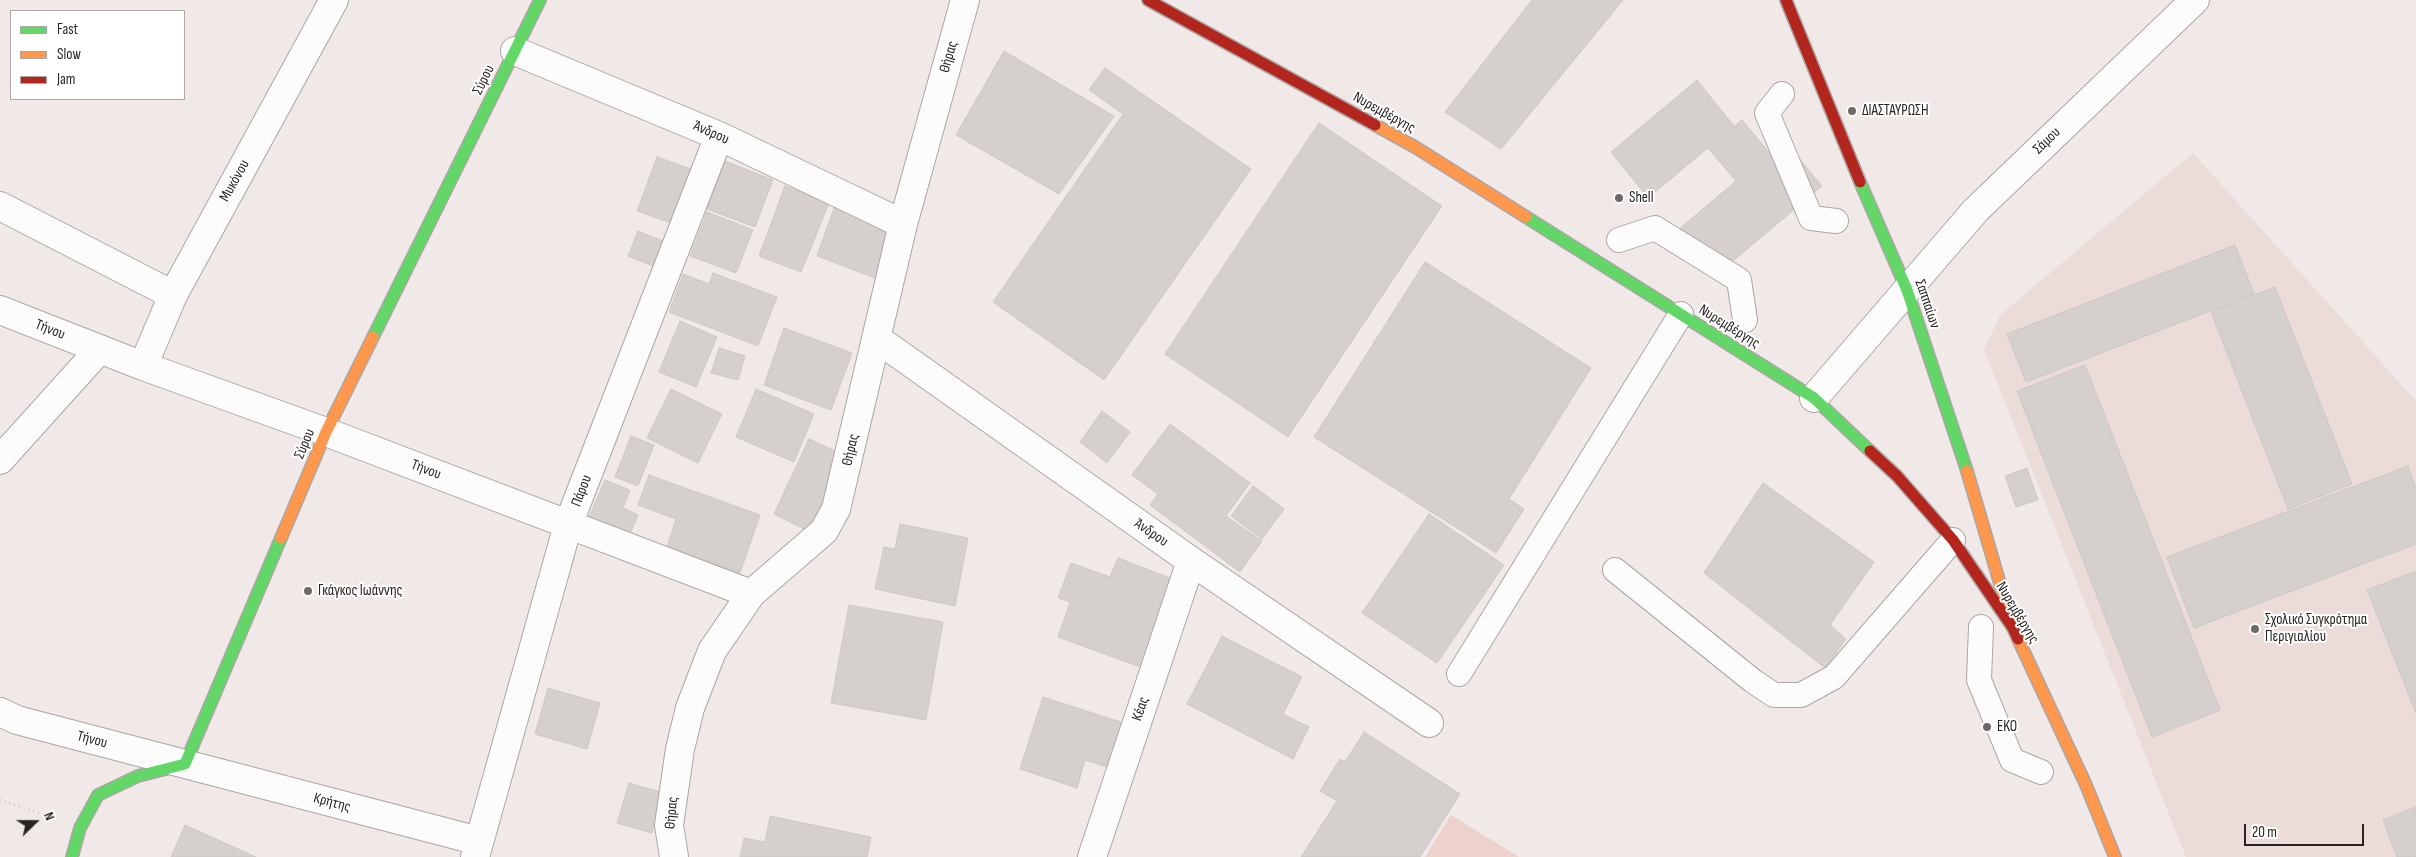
<!DOCTYPE html>
<html>
<head>
<meta charset="utf-8">
<style>
  body { margin:0 }
  #map { position:relative; width:2416px; height:857px; overflow:hidden; background:#f0e9e8; font-family:"Sofia Sans Condensed",sans-serif }
  canvas { display:block }
  .legend { position:absolute; left:10px; top:10px; width:175px; height:90px; box-sizing:border-box; background:#fff; border:1px solid #a9a7a7; margin:0; padding:6px 9px; list-style:none; font-size:15px; color:#282422 }
  .legend li { display:flex; align-items:center; gap:10px; height:25px }
  .legend b { width:25px; border:1px solid #a9a7a7 }
  .north { position:absolute; left:10px; top:797px; width:50px; height:50px; -webkit-text-stroke:4px #fff; paint-order:stroke; rotate:68deg; font-size:14px; font-weight:700; line-height:20px; text-align:center; color:#282422 }
  .north::after { content:''; display:block; margin:auto; width:18px; height:22px; background:#282422; clip-path:polygon(50% 0,100% 100%,50% 72%,0 100%) }
  .scale { position:absolute; left:2244px; top:824px; width:120px; height:22px; box-sizing:border-box; border:2px solid #282422; border-top:0; padding-left:6px; font-size:15px; line-height:18px; white-space:nowrap; color:#282422; -webkit-text-stroke:4px #fff; paint-order:stroke }
</style>
</head>
<body>
<div id="map">
<canvas width="2416" height="857"></canvas>
<ul class="legend">
<li><b style="height:6px;background:#63d668"></b>Fast</li>
<li><b style="height:6px;background:#ff974d"></b>Slow</li>
<li><b style="height:6px;background:#b3261e"></b>Jam</li>
</ul>
<div class="north">N</div>
<div class="scale">20 m</div>
</div>
<script>
const c = document.querySelector('canvas').getContext('2d');
c.lineJoin = 'round';
function paint(path, color) { c.fillStyle = color; c.fill(path, 'evenodd'); }
const poly = rows => new Path2D(rows.map(r => 'M' + r).join(''));
function strokePath(path, color, width, dash) { c.strokeStyle = color; c.lineWidth = width; c.lineCap = dash ? 'butt' : 'round'; c.setLineDash(dash || []); c.stroke(path); }
function write(font, color, halo, rows, align = 'center') {
  c.font = font + ' "Sofia Sans Condensed",sans-serif'; c.lineWidth = 4; c.setLineDash([]); c.textBaseline = 'middle'; c.strokeStyle = halo; c.fillStyle = color; for (const [text, x, y, turn = 0] of rows) {
    c.save(); c.translate(x, y); c.rotate((+turn || 0) * Math.PI / 180); c.textAlign = isNaN(turn) ? turn : align; if (halo) c.strokeText(text, 0, 0); c.fillText(text, 0, 0); c.restore();
  }
}
paint(poly([
  [2193,153,2416,401,2416,857,2186,857,1984,350,2000,315]
]), '#ebdcd9');
paint(poly([
  [1451,815,1519,857,1425,857]
]), '#edd2cc');
const building = poly([
  [1532,0,1623,0,1501,149,1445,112,1532,0],
  [1004,51,1114,116,1059,194,956,135,1004,51],
  [1105,68,1251,169,1104,380,993,302,1123,114,1089,90,1105,68],
  [1697,80,1734,126,1648,198,1611,152,1697,80],
  [1742,120,1772,156,1787,144,1822,186,1714,277,1677,231,1736,181,1708,148,1742,120],
  [1319,123,1442,206,1288,437,1165,354,1319,123],
  [657,157,697,171,677,225,637,211,657,157],
  [725,161,773,180,755,227,707,209,725,161],
  [785,186,829,203,801,272,759,256,785,186],
  [834,208,892,230,875,278,817,256,834,208],
  [707,212,753,230,736,273,690,256,707,212],
  [638,231,673,245,663,270,628,256,638,231],
  [2235,245,2254,294,2026,382,2007,334,2235,245],
  [1425,262,1591,368,1509,499,1524,509,1496,553,1314,437,1425,262],
  [713,273,777,297,758,346,669,312,683,274,709,284,713,273],
  [2275,287,2352,484,2288,509,2211,312,2275,287],
  [680,321,717,337,696,387,659,372,680,321],
  [784,328,852,353,831,410,764,385,784,328],
  [719,348,745,356,738,380,711,373,719,348],
  [2085,365,2220,710,2152,737,2017,391,2085,365],
  [671,389,722,414,698,463,647,438,671,389],
  [756,389,814,414,794,462,736,437,756,389],
  [1102,411,1130,432,1107,463,1080,442,1102,411],
  [1170,424,1250,483,1226,516,1262,541,1240,572,1150,505,1158,494,1132,475,1170,424],
  [631,436,654,445,638,486,615,477,631,436],
  [809,439,846,456,810,532,774,514,809,439],
  [2408,466,2416,488,2416,544,2194,628,2167,557,2408,466],
  [2027,468,2038,500,2016,507,2005,476,2027,468],
  [649,475,760,515,740,573,667,547,676,519,638,505,649,475],
  [605,480,630,490,623,508,638,515,627,541,586,524,605,480],
  [1763,483,1874,562,1830,625,1846,639,1825,668,1704,573,1763,483],
  [1253,486,1284,509,1262,539,1231,516,1253,486],
  [1429,514,1504,565,1437,663,1362,613,1429,514],
  [900,524,968,538,955,606,875,589,884,547,895,549,900,524],
  [1118,558,1175,580,1143,668,1058,637,1070,602,1058,598,1071,563,1110,577,1118,558],
  [2416,571,2416,713,2367,590,2416,571],
  [849,605,943,622,926,720,831,703,849,605],
  [1222,636,1302,677,1283,714,1309,727,1293,759,1187,704,1222,636],
  [548,688,600,703,587,749,535,734,548,688],
  [1043,697,1127,724,1113,769,1085,760,1077,788,1020,769,1043,697],
  [1364,732,1460,794,1420,857,1301,857,1337,801,1320,791,1340,759,1345,762,1364,732],
  [629,783,664,793,652,833,617,823,629,783],
  [2416,807,2416,857,2397,857,2383,820,2416,807],
  [770,816,871,837,867,857,740,857,744,838,765,842,770,816],
  [185,825,256,857,171,857,185,825]
]);
paint(building, '#d5cfce');
strokePath(building, '#cdc7c6', 1);
const lane = poly([
  [1782,94,1767,113,1811,218,1836,221],
  [1619,240,1655,228,1739,280,1745,320],
  [1615,570,1753,681,1774,695,1801,695,1834,677,1953,540],
  [1981,627,1979,680,2012,760,2041,772],
  [1459,674,1681,314]
]);
const street = poly([
  [515,51,719,136,903,224],
  [0,206,173,295],
  [0,310,143,366,326,432,751,594],
  [876,338,1191,561,1429,723],
  [143,366,173,295,334,0],
  [1814,398,1976,210,2195,0],
  [0,460,100,349],
  [0,712,17,720,479,841],
  [475,857,568,525,719,136],
  [674,857,669,825,680,749,690,708,712,651,751,594,824,531,836,509,903,224,965,0],
  [1092,857,1191,561]
]);
const fast = poly([
  [1860,182,1907,290,1967,471],
  [1526,217,1814,398,1870,451],
  [373,337,540,0],
  [72,857,80,828,98,795,138,776,185,764,281,538]
]);
const slow = poly([
  [1375,125,1415,147,1526,217],
  [1967,471,2011,621],
  [281,538,326,432,373,337],
  [2018,639,2086,785,2115,857]
]);
const jam = poly([
  [1148,0,1375,125],
  [1786,0,1860,182],
  [1870,451,1897,476,1953,540,2013,628,2018,639]
]);
strokePath(lane, '#aba6a5', 26);
strokePath(street, '#aba6a5', 30);
strokePath(fast, '#aba6a5', 14);
strokePath(slow, '#aba6a5', 14);
strokePath(jam, '#aba6a5', 14);
strokePath(poly([
  [0,800,47,816]
]), '#ccc9c8', 3, [1, 4]);
strokePath(lane, '#fdfcfc', 24);
strokePath(street, '#fdfcfc', 28);
strokePath(fast, '#63d668', 11);
strokePath(slow, '#ff974d', 11);
strokePath(jam, '#b3261e', 11);
for (const [x, y, r, color] of [
  [1852,111,5,"#6e6967"],
  [1619,198,5,"#6e6967"],
  [308,591,5,"#6e6967"],
  [2255,629,5,"#6e6967"],
  [1987,727,5,"#6e6967"]
]) { const dot = new Path2D(); dot.arc(x, y, r, 0, 2 * Math.PI); c.fillStyle = color; c.fill(dot); strokePath(dot, '#fff', 2); }
write('15px', '#282422', '#fff', [
  ["Θήρας",949,57,-74],
  ["Σύρου",484,80,-64],
  ["Νυρεμβέργης",1384,113,29],
  ["Άνδρου",711,133,24],
  ["Σάμου",2047,141,-44],
  ["Μυκόνου",235,181,-61],
  ["Σαππαίων",1927,304,71],
  ["Νυρεμβέργης",1729,327,32],
  ["Τήνου",50,330,22],
  ["Σύρου",305,444,-67],
  ["Θήρας",851,450,-77],
  ["Τήνου",426,470,21],
  ["Πάρου",582,491,-69],
  ["Άνδρου",1151,533,35],
  ["Νυρεμβέργης",2017,613,59],
  ["Κέας",1141,709,-71],
  ["Τήνου",92,740,15],
  ["Κρήτης",332,803,15],
  ["Θήρας",672,813,-85]
]);
write('15px', '#282422', '#fff', [
  ["ΔΙΑΣΤΑΥΡΩΣΗ",1862,111],
  ["Shell",1629,198],
  ["Γκάγκος Ιωάννης",318,591],
  ["Σχολικό Συγκρότημα",2265,620],
  ["Περιγιαλίου",2265,637],
  ["EKO",1997,727]
], 'left');
</script>
</body>
</html>
